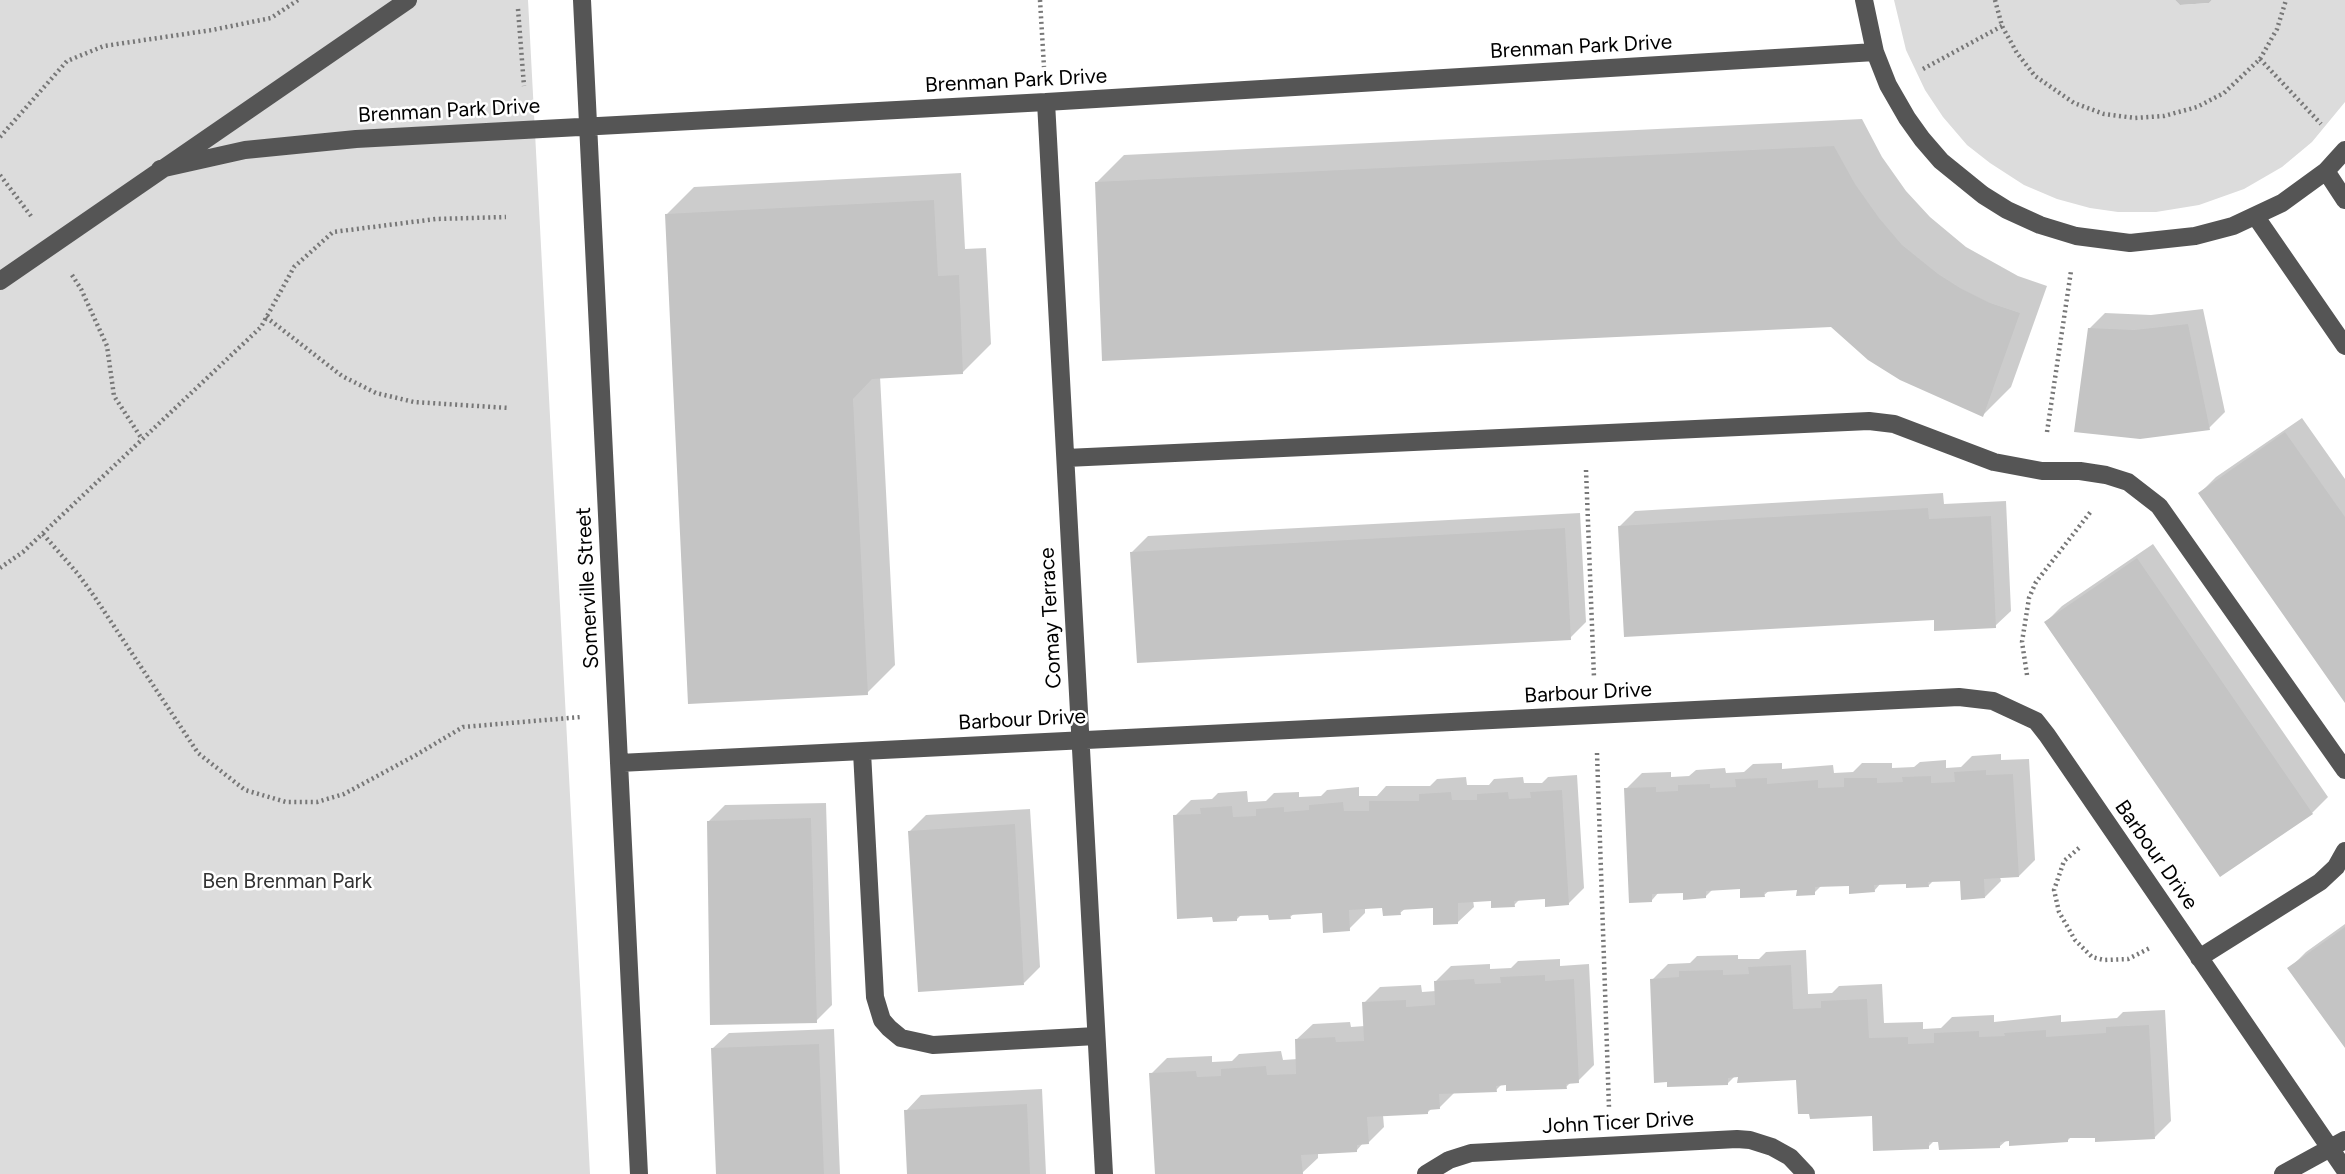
<!DOCTYPE html>
<html>
<head>
<meta charset="utf-8">
<style>
  body { margin:0 }
  canvas { display:block; background:#fff }
</style>
</head>
<body>
<canvas width="2345" height="1174"></canvas>
<script>
const c = document.querySelector('canvas').getContext('2d');
c.lineJoin = 'round';
function paint(path, color) { c.fillStyle = color; c.fill(path, 'evenodd'); }
const poly = rows => new Path2D(rows.map(r => 'M' + r).join(''));
function strokePath(path, color, width, dash) { c.strokeStyle = color; c.lineWidth = width; c.lineCap = dash ? 'butt' : 'round'; c.setLineDash(dash || []); c.stroke(path); }
function write(font, color, halo, rows, align = 'center') {
  c.font = font + ' Figtree,sans-serif'; c.lineWidth = 5; c.setLineDash([]); c.textBaseline = 'middle'; c.strokeStyle = halo; c.fillStyle = color; for (const [text, x, y, turn = 0] of rows) {
    c.save(); c.translate(x, y); c.rotate((+turn || 0) * Math.PI / 180); c.textAlign = isNaN(turn) ? turn : align; if (halo) c.strokeText(text, 0, 0); c.fillText(text, 0, 0); c.restore();
  }
}
paint(poly([
  [0,0,528,0,590,1174,0,1174],
  [1894,0,2175,0,2180,5,2209,3,2212,0,2345,0,2345,102,2312,142,2282,167,2244,189,2199,205,2156,212,2118,212,2090,208,2057,199,2024,185,1990,163,1967,145,1943,117,1925,90,1906,50]
]), '#dcdcdc');
paint(poly([
  [1862,119,1882,157,1906,191,1930,217,1966,247,2018,276,2047,286,2011,387,1983,415,1832,325,1096,183,1124,155],
  [961,173,965,249,986,248,991,344,963,372,880,376,895,665,867,693,666,215,694,187],
  [2203,309,2225,412,2209,428,2089,329,2105,313,2151,315],
  [2302,418,2345,479,2345,700,2200,493,2216,477],
  [1943,493,1944,504,2006,501,2011,611,1995,626,1935,618,1619,527,1635,511],
  [1580,513,1586,622,1570,638,1132,552,1148,536],
  [2153,544,2328,797,2312,813,2046,622,2062,606],
  [2001,754,2001,760,2029,759,2035,860,2019,876,2000,877,2001,881,1985,897,1962,879,1934,880,1928,886,1908,882,1881,883,1874,891,1850,884,1822,885,1814,893,1798,889,1770,890,1764,895,1741,888,1713,889,1705,897,1684,891,1659,892,1652,900,1626,789,1642,773,1671,772,1671,777,1689,776,1696,770,1725,768,1726,773,1744,772,1753,764,1782,763,1782,769,1833,765,1834,773,1853,772,1862,763,1892,763,1892,768,1914,767,1920,762,1946,760,1946,768,1961,767,1972,756],
  [1577,775,1584,888,1568,904,1547,897,1520,899,1514,905,1493,899,1473,900,1474,907,1458,922,1434,907,1406,908,1400,913,1384,906,1365,907,1365,913,1349,929,1324,912,1295,913,1290,917,1270,913,1242,914,1237,919,1175,816,1191,800,1212,799,1218,793,1247,791,1248,802,1266,801,1274,793,1299,792,1299,797,1321,796,1327,790,1359,787,1359,796,1377,796,1386,786,1430,786,1437,779,1466,777,1467,785,1489,785,1494,779,1523,777,1524,783,1542,783,1548,777],
  [826,803,832,1005,816,1021,709,821,725,805],
  [1030,809,1040,967,1024,983,910,831,926,815],
  [2345,924,2345,1045,2290,968,2306,952],
  [1806,950,1808,994,1832,993,1839,986,1882,984,1884,1023,1923,1022,1923,1029,1941,1028,1952,1017,1994,1015,1994,1022,2061,1015,2061,1022,2117,1018,2123,1012,2165,1010,2171,1121,2155,1137,2072,1136,2067,1141,2010,1139,2007,1140,1999,1147,1935,1140,1928,1147,1874,1114,1798,1079,1735,1076,1728,1083,1652,980,1668,964,1690,963,1697,956,1738,955,1738,959,1759,959,1766,952],
  [1560,959,1560,966,1589,964,1594,1065,1578,1081,1571,1082,1566,1087,1503,1083,1496,1090,1455,1092,1440,1107,1432,1108,1427,1113,1383,1115,1384,1127,1368,1143,1363,1143,1357,1150,1318,1152,1318,1158,1302,1173,1157,1174,1151,1074,1167,1058,1212,1056,1212,1062,1232,1061,1239,1054,1281,1051,1283,1060,1298,1059,1297,1039,1313,1024,1350,1022,1351,1027,1365,1026,1364,1003,1380,987,1421,985,1422,992,1436,991,1435,982,1451,966,1490,964,1490,969,1511,968,1518,961],
  [834,1029,840,1174,718,1174,713,1048,729,1033],
  [1042,1089,1046,1174,908,1174,906,1111,921,1095]
]), '#0003');
paint(poly([
  [2175,0,2212,0,2209,3,2180,5],
  [1834,146,1855,184,1879,218,1902,245,1938,274,1960,288,1990,303,2020,313,1983,417,1900,380,1868,360,1831,327,1102,361,1095,182],
  [934,200,938,276,959,275,963,374,872,379,853,399,868,695,688,704,665,214],
  [2188,324,2210,430,2140,439,2074,432,2088,328,2134,330],
  [2285,432,2345,517,2345,703,2198,493],
  [1928,508,1929,519,1991,516,1996,628,1934,631,1934,620,1624,637,1618,526],
  [1565,528,1571,640,1137,663,1130,552],
  [2137,558,2313,814,2220,877,2044,622],
  [1986,770,1986,775,2013,774,2019,877,1984,879,1985,898,1961,900,1960,881,1928,882,1929,887,1906,888,1906,884,1874,885,1875,892,1849,894,1849,886,1815,887,1815,895,1796,896,1797,890,1764,892,1765,897,1740,898,1740,889,1706,891,1706,898,1683,900,1683,893,1652,894,1652,902,1629,903,1624,788,1656,787,1656,792,1678,791,1678,785,1710,784,1710,788,1736,787,1735,779,1767,778,1767,784,1818,780,1818,788,1844,787,1844,778,1877,778,1877,783,1903,782,1902,777,1931,776,1931,783,1955,782,1954,772],
  [1562,790,1569,905,1545,907,1545,899,1514,901,1515,907,1491,908,1491,901,1458,903,1458,924,1433,925,1433,908,1400,910,1401,915,1383,916,1382,908,1349,910,1350,931,1323,933,1322,913,1290,915,1291,919,1269,920,1268,915,1237,916,1237,921,1213,922,1212,917,1177,919,1173,815,1201,814,1200,808,1232,806,1233,817,1256,816,1256,809,1284,807,1284,812,1309,810,1309,805,1343,802,1344,811,1369,811,1369,801,1419,801,1419,794,1451,792,1452,800,1477,800,1477,794,1508,792,1509,799,1531,798,1530,792],
  [811,818,817,1023,710,1025,707,821],
  [1015,824,1024,985,918,992,908,831],
  [2345,927,2345,1048,2287,968],
  [1791,965,1793,1009,1821,1008,1821,1001,1867,999,1869,1038,1908,1037,1908,1044,1934,1043,1934,1033,1979,1031,1979,1037,2005,1036,2004,1033,2046,1030,2046,1037,2106,1033,2106,1027,2149,1025,2155,1139,2095,1142,2095,1138,2068,1138,2068,1142,2009,1146,2009,1141,2000,1142,2000,1148,1939,1150,1938,1142,1929,1142,1929,1149,1873,1151,1872,1116,1810,1119,1809,1114,1798,1114,1796,1080,1737,1083,1738,1077,1728,1078,1728,1085,1667,1087,1667,1082,1654,1083,1650,979,1679,977,1679,971,1723,970,1723,975,1749,974,1748,967],
  [1545,975,1545,981,1574,979,1579,1083,1566,1084,1567,1089,1506,1091,1506,1085,1496,1086,1497,1092,1439,1094,1440,1109,1428,1110,1428,1114,1367,1117,1369,1144,1357,1145,1357,1152,1301,1155,1303,1174,1155,1174,1149,1073,1196,1071,1197,1077,1221,1076,1221,1069,1266,1066,1267,1075,1296,1074,1295,1039,1335,1037,1336,1042,1364,1041,1362,1002,1406,1000,1406,1007,1435,1005,1434,981,1474,979,1475,984,1501,983,1500,977],
  [819,1044,824,1174,716,1174,711,1048],
  [1027,1104,1030,1174,907,1174,904,1110]
]), '#c4c4c4');
strokePath(poly([
  [1040,0,1044,67],
  [1995,0,2002,26,2017,53,2035,76,2074,103,2104,114,2135,118,2164,116,2197,107,2224,93,2260,59,2277,29,2286,0],
  [518,9,524,86],
  [2260,59,2321,124],
  [1923,69,2002,26],
  [0,137,67,61,104,46,212,30,271,18,298,0],
  [0,175,31,216],
  [72,275,81,289,107,346,114,396,142,439],
  [266,317,342,376,376,393,414,402,509,408],
  [2047,432,2071,271],
  [1586,470,1594,678],
  [43,534,78,574,94,596,198,753,245,790,286,802,317,802,344,794,416,755,463,727,581,717],
  [0,568,23,552,261,327,294,267,333,232,436,219,506,217],
  [2027,675,2022,642,2029,598,2036,582,2092,510],
  [1597,753,1609,1108],
  [2079,848,2064,861,2054,890,2059,912,2075,940,2092,957,2104,960,2128,959,2150,948]
]), '#777', 4.5, [2, 3.5]);
strokePath(poly([
  [582,0,639,1174],
  [1864,0,1875,52,1888,85,1907,118,1922,139,1941,161,1983,195,2007,210,2040,225,2076,236,2130,243,2195,236,2233,226,2282,203,2326,171,2345,150],
  [1046,102,1104,1174],
  [160,169,245,150,356,139,1046,102,1875,52],
  [2326,171,2345,200],
  [2256,217,2345,346],
  [0,281,408,0],
  [1066,458,1869,421,1894,424,1994,462,2042,471,2080,471,2106,475,2128,482,2159,506,2345,770],
  [862,752,875,997,882,1020,889,1028,901,1038,933,1045,1096,1036],
  [619,763,1959,697,1993,701,2036,721,2047,735,2345,1170],
  [2199,958,2320,882,2336,867,2345,851],
  [1426,1174,1449,1160,1471,1153,1737,1139,1750,1140,1772,1147,1790,1157,1806,1174],
  [2283,1174,2345,1140]
]), '#555', 18);
write('21px', '#000', '#fff', [
  ["Brenman Park Drive",1581,47,-3],
  ["Brenman Park Drive",1016,81,-3],
  ["Brenman Park Drive",449,111,-3],
  ["Somerville Street",588,588,-93],
  ["Comay Terrace",1051,618,-93],
  ["Barbour Drive",1588,693,-3],
  ["Barbour Drive",1022,720,-3],
  ["Barbour Drive",2156,855,55],
  ["John Ticer Drive",1618,1123,-3]
]);
write('21px', '#333', '#fff', [
  ["Ben Brenman Park",287,882]
]);
</script>
</body>
</html>
